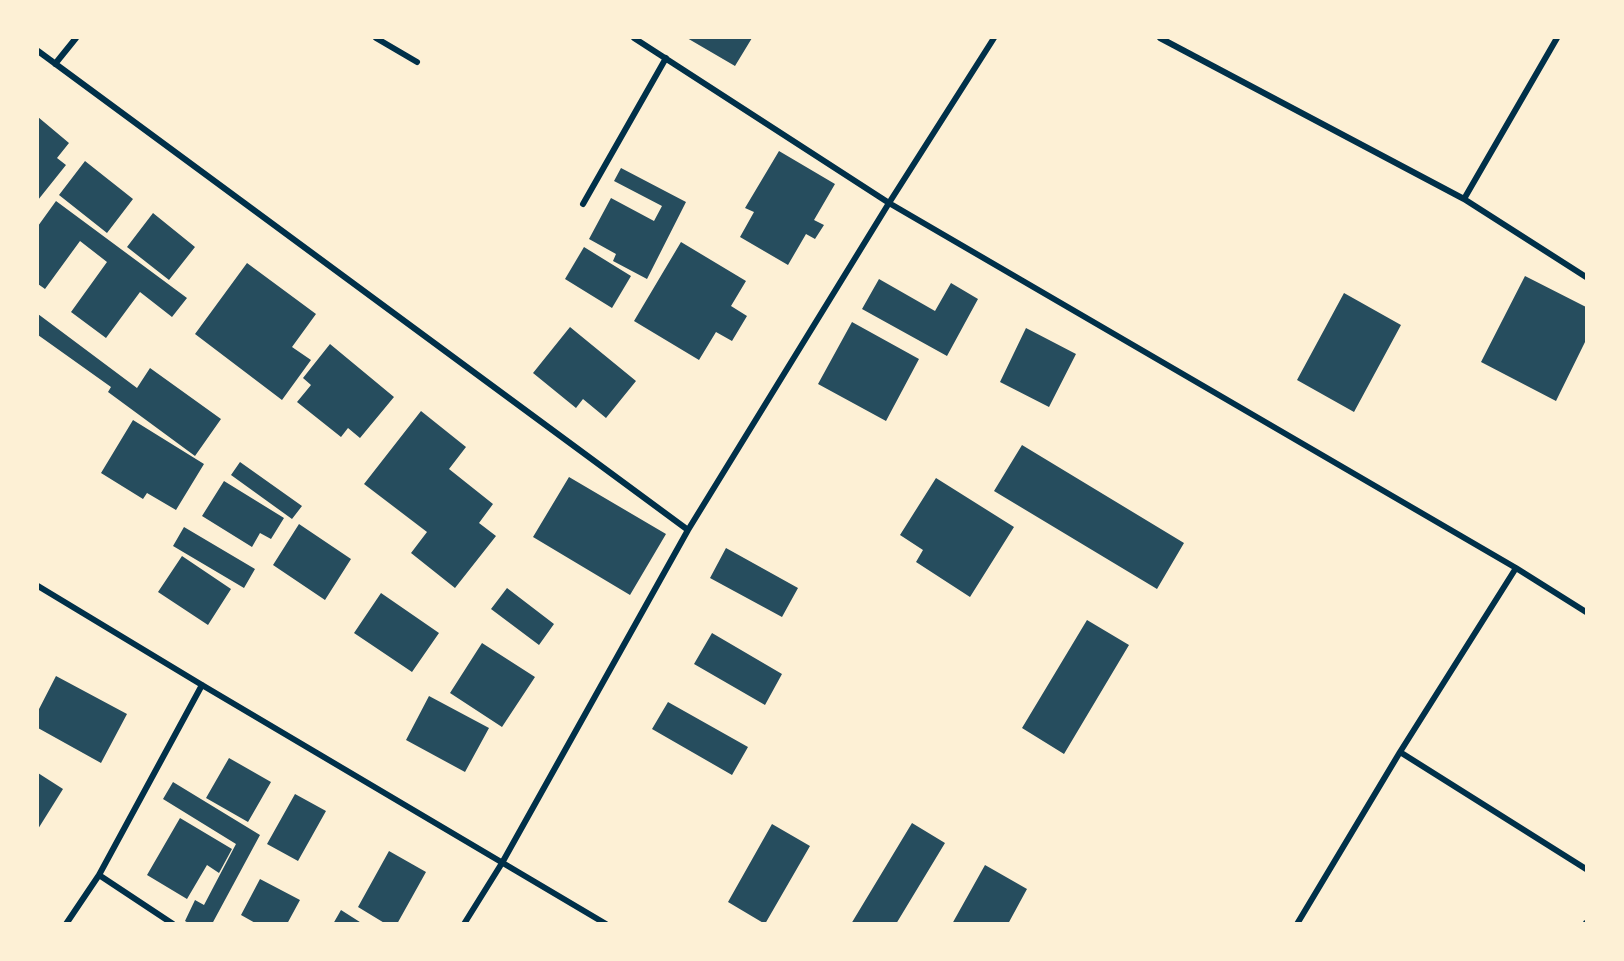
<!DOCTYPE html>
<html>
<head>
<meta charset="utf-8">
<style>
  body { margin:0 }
  #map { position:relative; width:1624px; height:961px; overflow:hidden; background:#fdf0d5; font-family:"Titillium Web",sans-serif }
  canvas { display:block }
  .frame { position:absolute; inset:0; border:39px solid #fdf0d5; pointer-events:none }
</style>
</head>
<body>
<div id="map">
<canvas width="1624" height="961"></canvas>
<div class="frame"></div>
</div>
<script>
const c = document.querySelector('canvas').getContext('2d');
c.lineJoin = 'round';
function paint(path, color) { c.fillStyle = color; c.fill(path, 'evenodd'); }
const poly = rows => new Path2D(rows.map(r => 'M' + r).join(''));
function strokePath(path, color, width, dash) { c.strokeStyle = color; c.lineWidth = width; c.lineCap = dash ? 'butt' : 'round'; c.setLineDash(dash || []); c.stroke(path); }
paint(poly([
  [687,38,752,38,735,66],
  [38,117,69,143,57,158,66,165,38,200],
  [779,151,835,184,814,220,824,225,815,239,806,234,788,265,740,237,754,212,745,208],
  [85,161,133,199,107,233,59,195],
  [621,168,686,202,647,279,613,261,616,254,589,239,611,198,654,221,662,206,614,181],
  [56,201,187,298,172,317,140,292,106,338,71,312,107,262,80,241,45,289,38,284,38,226],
  [153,213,195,247,169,280,127,247],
  [681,242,746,281,731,306,747,316,732,341,716,332,699,360,634,321],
  [584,247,631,276,612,308,565,279],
  [247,263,316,314,292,347,311,360,282,400,195,334],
  [1525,276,1586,307,1586,340,1556,401,1481,362],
  [879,279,935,311,951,283,978,299,947,356,862,309],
  [1344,293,1401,325,1354,412,1297,380],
  [38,314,137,388,150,368,221,419,195,456,108,392,111,387,38,335],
  [852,322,919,359,886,421,818,384],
  [570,327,636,381,606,418,583,399,576,408,533,373],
  [1026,328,1076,354,1049,407,1000,382],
  [330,344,394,397,360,438,348,428,341,437,297,402,311,385,303,378],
  [421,411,466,447,449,469,493,504,479,523,496,536,455,588,411,553,427,532,364,484],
  [133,420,204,464,176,510,147,493,143,499,101,473],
  [1022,445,1184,543,1157,589,994,491],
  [240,462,302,506,292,519,231,475],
  [569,477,666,534,630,595,533,537],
  [936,478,1014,527,970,597,916,562,923,550,900,535],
  [224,481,284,518,271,539,260,533,252,547,202,516],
  [299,524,351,559,325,600,273,565],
  [184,527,255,569,244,588,173,546],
  [726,548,798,588,782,617,710,578],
  [182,556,231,589,208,625,158,592],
  [507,588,554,624,539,645,491,609],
  [381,593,439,633,412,672,354,633],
  [1087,620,1129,645,1064,754,1022,728],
  [712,633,782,674,765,705,694,664],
  [482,643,535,677,502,727,450,693],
  [56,676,127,714,101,763,38,728,38,711],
  [429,696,489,728,465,772,406,740],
  [668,702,748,747,732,775,652,729],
  [229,758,271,782,248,822,206,798],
  [38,773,63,789,38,829],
  [173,782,260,835,212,924,190,924,185,921,195,900,204,905,236,844,163,799],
  [295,794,326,811,298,861,267,844],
  [180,818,232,849,219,873,207,865,187,899,147,875],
  [912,823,945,843,896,924,851,924],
  [772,824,810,846,765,924,728,902],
  [389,851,426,872,397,924,386,924,358,907],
  [985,865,1027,889,1008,924,952,924],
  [260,879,300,900,287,924,257,924,241,915],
  [341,910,363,924,333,924]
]), '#264d5e');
strokePath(poly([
  [376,38,417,62],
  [634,38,889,203,1516,568,1586,612],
  [1160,38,1464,199,1586,277],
  [38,51,688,530],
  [55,64,76,38],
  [1464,199,1557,38],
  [583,204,666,58],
  [38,586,202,685,606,924],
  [1400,752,1586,869],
  [99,875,173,924],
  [66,924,99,875,202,685],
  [464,924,502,863,688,530,889,203,994,38],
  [1297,924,1400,752,1516,568],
  [1586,924,1586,923]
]), '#003049', 6);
</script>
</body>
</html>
